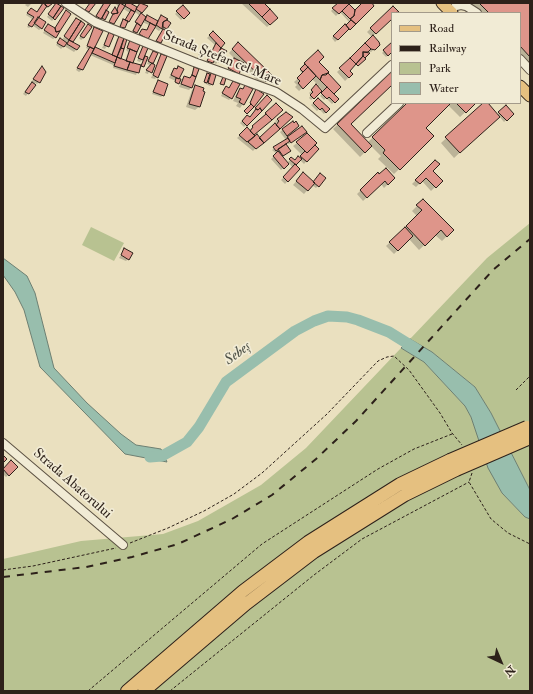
<!DOCTYPE html>
<html>
<head>
<meta charset="utf-8">
<style>
  body { margin:0 }
  #map { position:relative; width:533px; height:694px; overflow:hidden; background:#eae0bf; font-family:"IM FELL Double Pica",serif }
  canvas { display:block }
  .frame { position:absolute; inset:0; border:4px solid #2d211a; pointer-events:none }
  .legend { position:absolute; left:391px; top:12px; width:130px; height:92px; box-sizing:border-box; background:#f1ebd5; border:1px solid #a39a8a; margin:0; padding:5px 7px; list-style:none; font-size:12px; color:#2d211a }
  .legend li { display:flex; align-items:center; gap:8px; height:20px }
  .legend b { width:20px; border:1px solid #a39a8a }
  .north { position:absolute; left:481px; top:642px; width:40px; height:40px; -webkit-text-stroke:3px #f1ebd5; paint-order:stroke; rotate:136deg; font-size:11px; font-weight:700; line-height:16px; text-align:center; color:#2d211a }
  .north::after { content:''; display:block; margin:auto; width:14px; height:18px; background:#2d211a; clip-path:polygon(50% 0,100% 100%,50% 72%,0 100%) }
</style>
</head>
<body>
<div id="map">
<canvas width="533" height="694"></canvas>
<div class="frame"></div>
<ul class="legend">
<li><b style="height:5px;background:#e5c080"></b>Road</li>
<li><b style="height:5px;background:#2d211a"></b>Railway</li>
<li><b style="height:11px;background:#b8c291"></b>Park</li>
<li><b style="height:11px;background:#98bead"></b>Water</li>
</ul>
<div class="north">N</div>
</div>
<script>
const c = document.querySelector('canvas').getContext('2d');
c.lineJoin = 'round';
function paint(path, color) { c.fillStyle = color; c.fill(path, 'evenodd'); }
const poly = rows => new Path2D(rows.map(r => 'M' + r).join(''));
function strokePath(path, color, width, dash) { c.strokeStyle = color; c.lineWidth = width; c.lineCap = dash ? 'butt' : 'round'; c.setLineDash(dash || []); c.stroke(path); }
function write(font, color, halo, rows, align = 'center') {
  c.font = font + ' "IM FELL Double Pica",serif'; c.lineWidth = 3.5; c.setLineDash([]); c.textBaseline = 'middle'; c.strokeStyle = halo; c.fillStyle = color; for (const [text, x, y, turn = 0] of rows) {
    c.save(); c.translate(x, y); c.rotate((+turn || 0) * Math.PI / 180); c.textAlign = isNaN(turn) ? turn : align; if (halo) c.strokeText(text, 0, 0); c.fillText(text, 0, 0); c.restore();
  }
}
paint(poly([
  [530,223,530,490,491,413,475,387,432,352,410,339,487,258],
  [91,227,124,243,114,261,82,245],
  [401,348,424,362,465,406,471,417,502,493,525,517,530,519,530,691,3,691,3,559,81,541,163,534,198,521,261,485,306,448]
]), '#b8c291');
const water = poly([
  [3,258,27,276,35,293,54,368,87,403,121,434,136,445,161,449,167,462,125,454,40,367,24,310,15,292,3,275,3,258],
  [410,339,432,352,475,387,491,413,530,490,530,519,525,517,502,493,488,468,471,417,465,406,424,362,401,348,410,339]
]);
paint(water, '#98bead');
strokePath(water, '#6d7f72', 1);
paint(poly([
  [27,3,32,3,28,7,25,5],
  [42,3,51,3,47,8,44,7,37,18,42,28,39,30,32,25,29,28,27,27,32,19,26,15,29,11,36,13],
  [103,3,109,3,103,14,108,12,103,20,100,19,97,22,93,20],
  [114,3,128,3,137,8,142,3,146,6,140,14,158,22,162,17,170,23,164,31,160,42,158,45,155,43,163,30,161,29,159,31,153,27,145,41,138,37,142,30,146,31,149,25,142,22,136,32,134,35,131,33,140,16,134,11,122,30,118,29,121,22,125,21,130,13,122,8,113,24,110,26,107,25,116,13,112,14,114,9,116,10,118,6],
  [241,3,263,3,277,18,267,27],
  [339,3,347,3,355,11,364,3,370,3,373,6,335,42,332,38,349,22,340,12,336,16,331,11],
  [348,15,353,20,351,21,346,16],
  [469,3,530,3,530,67,520,56,520,13,479,13],
  [55,6,54,19,52,21,47,17],
  [183,6,189,13,181,20,175,14],
  [393,7,398,12,392,13,392,18,373,36,379,45,371,52,368,51,358,65,355,64,348,71,352,74,345,81,337,72,373,38,367,32],
  [76,19,83,24,72,42,78,46,76,50,74,52,64,46,61,49,56,45,58,42,62,40],
  [48,25,55,29,56,37,53,39,43,33],
  [86,28,84,38,81,40,79,38],
  [95,29,94,48,111,55,117,39,120,37,122,42,125,39,120,59,125,61,128,52,126,50,131,42,132,64,141,66,144,58,140,62,137,61,143,47,143,57,146,58,143,67,140,66,136,75,113,68,113,65,90,55,82,70,79,72,76,70,88,49,86,48],
  [213,32,224,43,220,48,225,52,216,64,213,62,210,65,206,63,215,45,207,38],
  [109,34,113,35,105,49,102,48],
  [238,43,271,75,262,85,242,66,236,75,226,71,235,59,229,53],
  [392,43,392,51,386,57,382,53],
  [204,50,202,58,200,60,197,58],
  [153,52,156,53,148,74,145,73,150,65,147,64],
  [318,52,318,62,332,94,337,99,332,104,326,98,324,100,320,96,324,92,319,86,318,87,321,91,311,100,309,98,311,95,309,93,318,85,312,79,299,91,295,87,297,85,294,82,303,74,300,71,301,67],
  [162,55,157,77,155,79,151,78],
  [178,67,178,80,181,81,178,84,175,83,176,81,169,78,172,71],
  [41,68,39,82,37,84,35,83,26,96,23,94],
  [195,69,198,70,191,88,189,90,179,87,182,79,184,77,189,79],
  [392,72,392,84,350,125,367,143,408,103,475,103,460,117,448,105,425,128,433,136,394,174,378,159,381,156,371,146,360,157,333,129],
  [207,74,208,78,212,74,212,84,210,86,204,83],
  [158,81,163,95,161,97,152,94],
  [233,82,231,98,229,100,221,96,224,90,226,88,229,89],
  [195,86,204,93,199,107,195,110,186,107,192,90],
  [246,86,243,104,240,108,236,106,238,103,233,101,237,93],
  [267,96,271,100,244,127,240,123,247,116,250,118,255,112,254,110],
  [318,99,328,109,324,114,319,109,317,111,311,105],
  [484,103,486,103,497,115,506,106,513,114,504,122,499,116,454,158,441,143],
  [276,104,253,135,259,139,278,124,275,121,282,115,289,114,253,151,237,138,247,129,249,131],
  [292,122,298,126,296,131,303,134,289,144,287,143,285,144,290,151,282,157,287,163,291,159,294,162,302,155,293,146,297,143,310,149,317,149,304,164,300,160,295,165,299,169,285,184,281,180,293,168,289,163,281,170,271,159,277,154,272,150,286,140,280,132],
  [435,161,432,171,441,181,431,191,422,181,416,187,412,184],
  [378,174,394,178,384,188,381,184,363,201,357,194],
  [300,177,313,183,318,177,318,186,316,188,312,185,304,194,293,185],
  [423,200,453,230,442,241,435,235,419,250,409,239,394,254,386,246,417,216,412,211],
  [125,249,128,259,126,261,119,258],
  [11,462,17,467,6,477,3,474,3,470]
]), '#0003');
strokePath(poly([
  [150,457,162,456,187,442,199,427,226,382,295,331,314,321,328,316,347,317,358,320,389,332,418,350]
]), '#98bead', 11);
const building = poly([
  [43,3,47,6,32,27,28,25,34,17,27,13,31,8,37,12,43,3],
  [47,3,53,3,48,7,45,5,47,3],
  [56,3,61,6,53,18,48,14,56,3],
  [90,3,96,3,89,12,85,10,90,3],
  [104,3,111,3,101,19,96,16,104,3],
  [120,3,125,6,114,24,109,22,113,14,118,13,117,9,120,3],
  [126,3,130,3,137,7,135,12,125,6,126,3],
  [140,3,148,6,142,13,136,9,140,3],
  [248,3,264,3,270,9,262,17,248,3],
  [338,3,348,3,349,4,339,14,332,8,338,3],
  [362,3,372,3,374,6,356,24,350,19,354,16,355,10,362,3],
  [479,3,530,3,530,57,520,46,520,13,489,13,479,3],
  [349,4,355,10,354,16,350,19,342,11,349,4],
  [183,5,190,13,184,19,176,11,183,5],
  [61,6,64,8,55,20,53,18,61,6],
  [393,6,399,12,392,13,392,19,376,34,370,28,393,6],
  [115,7,118,13,113,14,111,13,115,7],
  [270,9,278,18,270,25,262,17,270,9],
  [66,10,71,14,60,31,56,32,55,28,66,10],
  [106,10,109,12,105,20,102,18,106,10],
  [131,10,135,12,129,22,125,20,131,10],
  [141,13,146,17,141,26,135,22,141,13],
  [147,15,158,21,156,26,145,20,147,15],
  [161,15,168,19,163,22,162,29,156,25,161,15],
  [38,17,46,22,42,29,34,23,38,17],
  [76,18,81,21,69,40,64,36,76,18],
  [123,19,128,21,125,28,120,27,123,19],
  [167,20,171,23,167,29,163,27,163,22,167,20],
  [351,20,356,24,350,30,346,25,351,20],
  [81,21,85,24,73,42,69,40,81,21],
  [137,23,141,26,137,33,133,31,137,23],
  [150,23,156,26,148,39,139,34,142,29,147,30,150,23],
  [48,24,55,28,56,32,60,31,56,38,44,30,48,24],
  [88,24,92,27,84,38,80,36,88,24],
  [345,24,349,29,338,40,333,36,345,24],
  [94,27,103,31,94,49,87,46,94,27],
  [163,29,167,31,161,43,156,41,163,29],
  [213,31,225,43,221,48,209,35,213,31],
  [109,32,114,35,109,47,104,45,109,32],
  [373,35,379,42,380,45,375,50,371,49,365,43,373,35],
  [119,36,124,38,117,57,112,55,119,36],
  [60,38,67,43,64,47,57,43,60,38],
  [124,38,127,39,124,49,121,48,124,38],
  [69,40,80,46,77,50,67,44,69,40],
  [130,40,140,45,137,52,127,48,130,40],
  [238,42,272,75,266,82,232,49,238,42],
  [392,42,392,52,388,56,383,50,392,42],
  [216,43,221,48,213,63,207,61,216,43],
  [365,43,371,49,368,52,363,52,363,56,356,64,350,58,365,43],
  [143,46,148,48,143,60,138,58,143,46],
  [206,46,209,49,202,58,199,55,206,46],
  [90,47,94,49,83,70,77,68,90,47],
  [95,47,117,57,115,63,92,53,95,47],
  [121,48,124,49,121,59,117,57,121,48],
  [221,48,227,51,219,62,215,60,221,48],
  [130,49,137,52,133,63,126,61,130,49],
  [318,50,324,57,319,62,329,72,326,75,322,75,320,80,304,63,318,50],
  [153,51,158,53,153,64,148,61,153,51],
  [363,52,370,53,365,58,363,56,363,52],
  [161,54,167,56,158,78,153,75,161,54],
  [145,56,148,57,144,67,141,66,145,56],
  [363,56,366,59,358,66,356,64,363,56],
  [117,57,130,62,127,70,114,66,117,57],
  [234,58,244,63,239,74,228,68,234,58],
  [350,58,356,64,350,71,353,74,349,78,339,68,350,58],
  [130,62,141,65,139,73,127,70,130,62],
  [152,63,155,65,152,73,146,70,152,63],
  [305,64,308,67,303,72,300,69,305,64],
  [42,66,46,72,40,83,33,79,42,66],
  [178,66,184,69,179,79,171,75,174,68,177,69,178,66],
  [194,67,199,69,196,77,192,75,194,67],
  [308,67,316,76,303,89,298,83,300,81,297,78,308,67],
  [392,71,392,85,351,124,372,146,365,153,337,124,392,71],
  [207,73,210,74,207,83,204,82,207,73],
  [211,73,216,75,213,85,208,83,211,73],
  [328,73,341,87,334,94,320,80,322,75,328,73],
  [192,75,196,77,192,88,181,84,184,76,190,78,192,75],
  [223,77,226,78,224,85,220,84,223,77],
  [176,78,181,79,179,84,175,82,176,78],
  [158,80,168,84,164,96,153,92,158,80],
  [233,81,240,84,232,99,222,93,226,86,229,88,233,81],
  [32,82,36,85,29,94,25,92,32,82],
  [316,84,322,91,314,99,310,95,313,92,311,90,316,84],
  [195,85,204,88,203,91,205,92,200,107,189,104,195,85],
  [245,85,253,89,244,105,239,102,241,99,236,97,240,88,243,89,245,85],
  [327,87,339,99,335,103,329,97,327,99,321,93,327,87],
  [256,89,264,94,254,107,250,103,256,89],
  [267,95,272,100,262,111,260,108,258,110,255,108,267,95],
  [318,98,330,109,326,113,322,108,320,110,313,103,318,98],
  [276,103,283,110,272,120,265,113,276,103],
  [407,103,451,103,426,128,434,136,400,170,383,153,385,150,372,137,407,103],
  [456,103,476,103,466,113,456,103],
  [483,103,488,103,500,117,460,153,445,137,483,103],
  [251,104,254,107,247,114,244,111,251,104],
  [506,105,514,114,507,121,498,112,506,105],
  [260,108,262,111,247,126,242,121,247,115,250,117,256,109,258,110,260,108],
  [286,112,293,117,280,129,276,125,279,121,277,119,286,112],
  [266,114,272,120,254,135,250,131,253,127,252,126,266,114],
  [293,121,294,123,296,121,299,126,287,136,282,129,293,121],
  [275,123,280,129,264,143,259,138,275,123],
  [302,126,307,132,291,143,287,137,302,126],
  [247,127,255,136,247,142,239,135,247,127],
  [307,133,317,143,307,153,296,142,307,133],
  [257,134,264,143,256,149,248,142,257,134],
  [288,138,290,141,276,151,273,147,288,138],
  [286,144,291,151,283,156,278,149,286,144],
  [315,145,319,149,307,162,300,156,305,151,307,153,315,145],
  [278,151,289,164,284,169,273,156,278,151],
  [298,156,302,159,296,165,289,159,291,157,295,160,298,156],
  [435,160,440,164,433,171,443,181,436,188,426,178,420,184,415,180,435,160],
  [295,164,300,169,288,182,283,177,295,164],
  [386,168,395,178,388,185,385,181,367,198,360,190,378,172,379,174,386,168],
  [303,172,315,183,308,191,296,181,303,172],
  [320,173,326,178,319,187,313,182,320,173],
  [423,199,454,230,447,237,441,230,425,246,406,226,422,210,416,205,423,199],
  [405,227,413,236,398,251,389,242,405,227],
  [124,248,133,253,129,260,121,255,124,248],
  [3,455,7,459,3,463,3,455],
  [11,460,18,467,9,476,3,469,11,460]
]);
paint(building, '#de958a');
strokePath(building, '#2d211a', 1);
const minor = poly([
  [66,3,95,22,194,62,276,92,302,109,325,128,392,65],
  [448,13,456,6,461,5,466,6,477,13],
  [520,59,530,70],
  [367,133,399,103],
  [3,443,123,545]
]);
const major = poly([
  [442,3,452,13],
  [520,86,530,96]
]);
const highway = poly([
  [127,691,243,591,308,542,400,484,450,460],
  [144,691,246,604,314,552,405,495,456,470]
]);
strokePath(minor, '#5c5143', 10);
strokePath(major, '#2d211a', 13);
strokePath(highway, '#2d211a', 14);
strokePath(poly([
  [516,390,530,376],
  [472,473,469,482,491,519,508,533,530,544],
  [130,543,168,528,204,511,234,494,262,473,327,414,378,361,387,357,394,356,409,370,440,413,452,433,462,445],
  [3,570,33,566,116,548],
  [88,691,262,544,378,469,414,449,452,434],
  [170,691,314,575,362,539,469,482]
]), '#2d211a', 1, [3, 2]);
strokePath(minor, '#f1ebd5', 8);
strokePath(major, '#e5c080', 11);
strokePath(highway, '#e5c080', 12);
strokePath(poly([
  [3,577,86,567,132,557,178,544,232,519,272,495,316,459,356,421,493,270,530,239]
]), '#2d211a', 2, [7, 7]);
const highwayBridge = poly([
  [450,460,527,427],
  [456,470,530,438]
]);
strokePath(highwayBridge, '#2d211a', 14, []);
strokePath(highwayBridge, '#e5c080', 12);
write('14px', '#2d211a', '#f1ebd5', [
  ["Strada Ștefan cel Mare",222,59,22],
  ["Strada Abatorului",72,484,41]
]);
write('italic 15px', '#4d5046', '#f1ebd5', [
  ["Sebeș",238,354,-37]
]);
</script>
</body>
</html>
